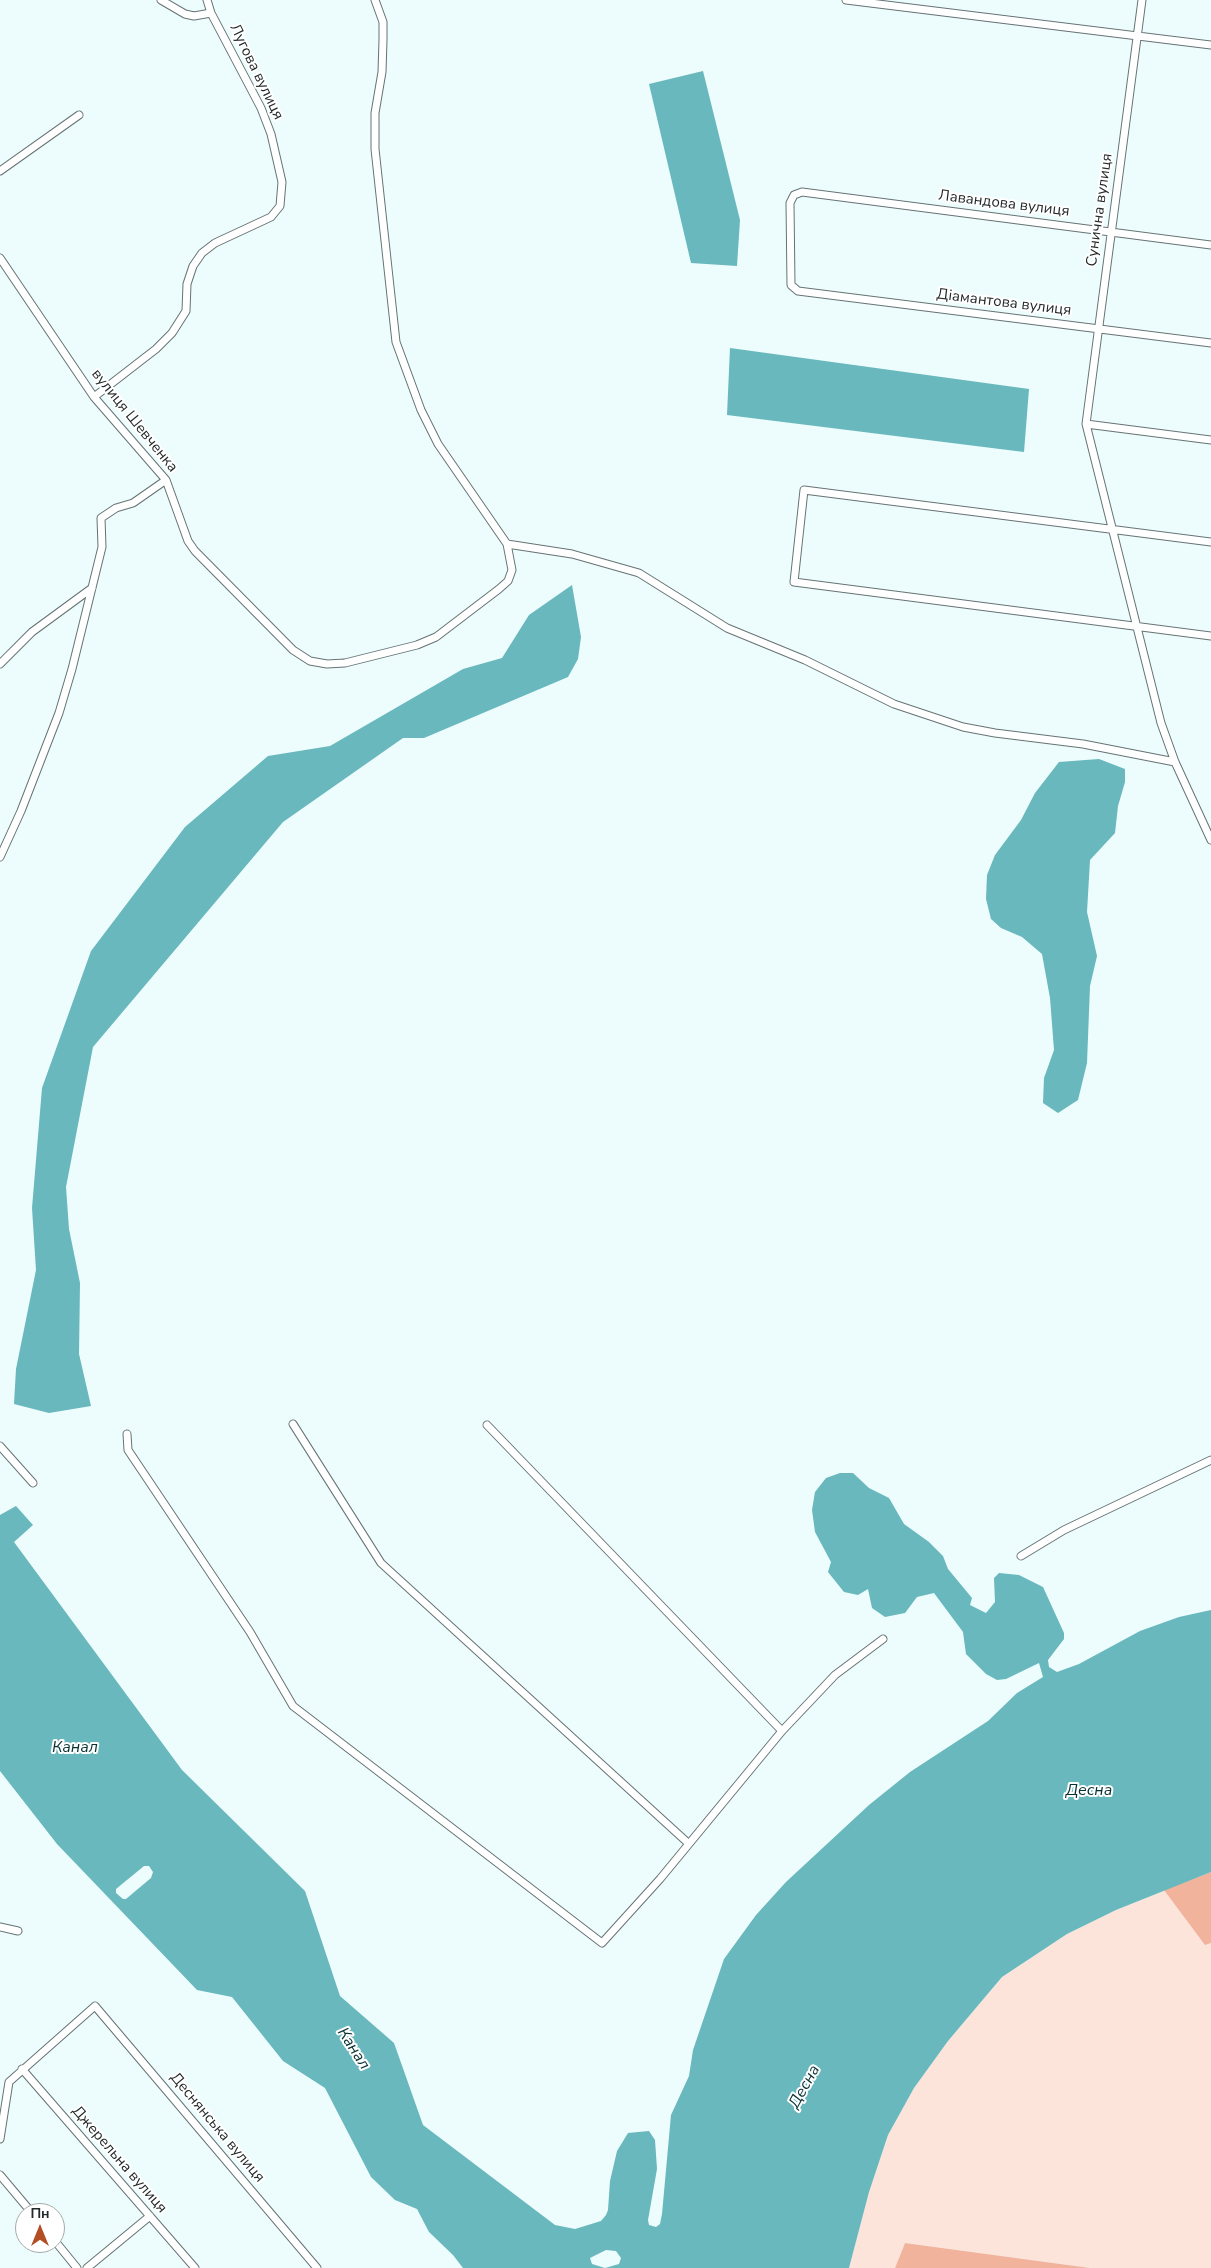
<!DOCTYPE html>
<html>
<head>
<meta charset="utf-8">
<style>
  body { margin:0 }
  #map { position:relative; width:1211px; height:2268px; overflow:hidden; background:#edfcfc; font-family:"Nunito Sans",sans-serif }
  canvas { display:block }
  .north { position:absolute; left:15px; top:2203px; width:50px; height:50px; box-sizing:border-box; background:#fff; border:1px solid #a7a9a9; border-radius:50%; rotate:0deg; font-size:14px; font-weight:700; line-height:20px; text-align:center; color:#232929 }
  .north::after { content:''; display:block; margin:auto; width:18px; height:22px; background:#b34d24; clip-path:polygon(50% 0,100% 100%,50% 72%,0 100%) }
</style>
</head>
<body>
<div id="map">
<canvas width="1211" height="2268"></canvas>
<div class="north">Пн</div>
</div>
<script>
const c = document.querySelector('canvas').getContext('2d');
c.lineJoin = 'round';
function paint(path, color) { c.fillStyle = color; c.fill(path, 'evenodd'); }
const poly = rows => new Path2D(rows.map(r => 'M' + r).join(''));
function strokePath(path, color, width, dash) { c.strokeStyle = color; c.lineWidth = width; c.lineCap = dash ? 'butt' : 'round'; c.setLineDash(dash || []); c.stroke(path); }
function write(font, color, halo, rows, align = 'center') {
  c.font = font + ' "Nunito Sans",sans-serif'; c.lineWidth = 4; c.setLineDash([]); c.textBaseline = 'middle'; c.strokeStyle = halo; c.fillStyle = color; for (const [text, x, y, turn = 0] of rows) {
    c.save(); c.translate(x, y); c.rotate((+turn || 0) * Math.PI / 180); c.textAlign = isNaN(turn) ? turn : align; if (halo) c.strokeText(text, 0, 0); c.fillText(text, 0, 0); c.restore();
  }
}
paint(poly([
  [1211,1872,1211,2268,1090,2268,905,2243,895,2268,849,2268,869,2191,888,2135,914,2088,948,2041,1002,1977,1067,1934,1116,1910]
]), '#fde4db');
paint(poly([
  [1211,1872,1211,1943,1205,1945,1164,1890],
  [905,2243,1090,2268,895,2268]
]), '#f1b39c');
paint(poly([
  [703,71,740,220,737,266,691,263,649,84],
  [730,348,1029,389,1024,452,727,415],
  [572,585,581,637,578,659,568,677,424,738,403,738,283,822,93,1047,66,1187,69,1229,80,1283,79,1354,91,1406,49,1413,14,1404,16,1369,36,1270,32,1208,42,1088,91,951,185,827,268,756,330,746,463,669,502,658,529,615],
  [1099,759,1125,769,1125,782,1118,806,1115,833,1090,860,1087,912,1097,956,1090,986,1087,1063,1078,1100,1058,1113,1043,1103,1044,1078,1054,1050,1050,998,1042,954,1022,937,1001,928,991,919,986,899,987,875,995,855,1021,820,1035,793,1059,762],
  [840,1473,853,1473,869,1488,889,1498,904,1524,929,1542,943,1556,948,1569,972,1598,970,1605,986,1613,995,1602,994,1578,999,1573,1019,1575,1043,1587,1064,1633,1064,1639,1048,1660,1049,1667,1057,1672,1079,1664,1140,1631,1179,1617,1211,1610,1211,1872,1116,1910,1067,1934,1002,1977,948,2041,914,2088,888,2135,869,2192,849,2268,463,2268,453,2255,429,2232,417,2209,395,2200,371,2177,325,2088,283,2061,232,1997,197,1990,57,1844,0,1771,0,1515,16,1506,33,1525,14,1542,182,1770,305,1891,340,1996,394,2043,423,2125,555,2225,575,2229,601,2221,606,2215,608,2210,610,2181,617,2151,628,2133,649,2131,655,2140,657,2169,648,2220,649,2225,656,2227,660,2224,662,2214,671,2115,689,2076,693,2050,724,1959,756,1915,786,1882,869,1805,910,1772,988,1721,1017,1693,1043,1677,1039,1663,1006,1679,997,1680,986,1674,966,1654,963,1632,934,1593,917,1597,905,1613,885,1617,872,1608,868,1589,858,1595,844,1592,828,1572,831,1562,815,1532,812,1510,815,1492,826,1478],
  [606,2250,616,2251,621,2258,619,2264,605,2268,592,2264,590,2258]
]), '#68b8bd');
paint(poly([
  [144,1866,149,1866,153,1872,151,1878,126,1899,123,1899,116,1893,116,1889]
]), '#edfcfc');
const minor = poly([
  [161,0,185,14,194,16,211,13],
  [846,0,1211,45],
  [1142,0,1086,424,1161,723,1175,762,1211,840],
  [0,171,79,115],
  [1211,245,802,192,794,195,790,203,791,285,798,291,1211,343],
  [0,258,94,397,166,480,188,541,195,551,293,650,310,661,327,664,345,663,417,645,436,637,499,589,508,581,512,570,507,544,438,444,421,410,396,342,375,149,375,113,382,72,383,40,383,22,375,0],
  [94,397,156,349,172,333,186,311,187,284,193,266,202,253,215,243,271,217,280,206,282,182,271,134,261,108,211,13,207,0],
  [1086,424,1211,440],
  [1211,542,804,490,794,582,1211,636],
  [507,544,572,554,639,573,727,628,805,660,894,704,963,727,995,733,1083,744,1175,762],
  [0,664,32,632,92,588],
  [0,857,21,811,59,713,72,669,102,547,101,518,116,508,133,503,166,480],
  [293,1424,381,1563,688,1843],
  [487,1425,782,1731],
  [127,1434,128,1450,250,1632,293,1706,602,1943,660,1879,782,1731,835,1675,883,1639],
  [0,1446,33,1483],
  [1021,1556,1064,1530,1211,1460],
  [0,1927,18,1931],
  [22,2069,195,2268],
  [0,2139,9,2082,95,2006,317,2268],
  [0,2175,32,2213],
  [55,2241,77,2268],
  [87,2268,150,2216]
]);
strokePath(minor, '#667374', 9);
strokePath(minor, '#fff', 7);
write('15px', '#232929', '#fff', [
  ["Лугова вулиця",256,72,64],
  ["Лавандова вулиця",1004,204,7],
  ["Сунична вулиця",1100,210,-82],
  ["Діамантова вулиця",1004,303,7],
  ["вулиця Шевченка",134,421,51],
  ["Деснянська вулиця",217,2128,50],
  ["Джерельна вулиця",119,2160,49]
]);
write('italic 16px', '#093234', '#fff', [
  ["Канал",75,1748],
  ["Десна",1089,1791],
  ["Канал",353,2049,57],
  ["Десна",805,2087,-61]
]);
</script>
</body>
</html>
